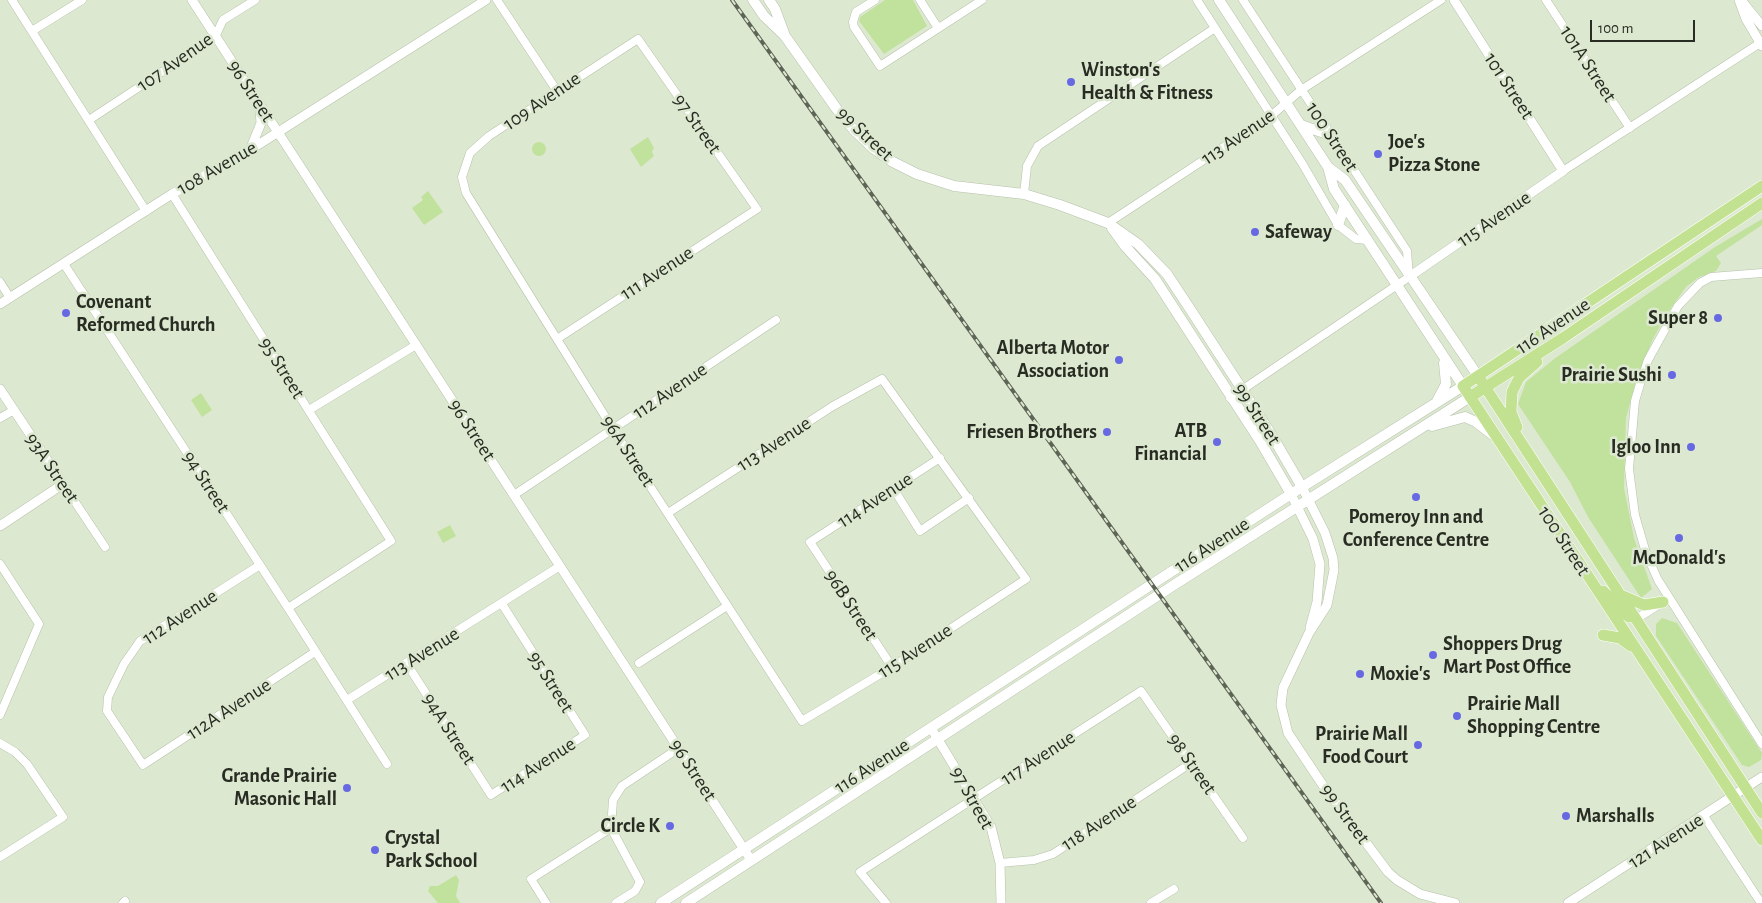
<!DOCTYPE html>
<html>
<head>
<meta charset="utf-8">
<style>
  body { margin:0 }
  #map { position:relative; width:1762px; height:903px; overflow:hidden; background:#dde8d0; font-family:"Alegreya Sans",sans-serif }
  canvas { display:block }
  .scale { position:absolute; left:1590px; top:20px; width:105px; height:22px; box-sizing:border-box; border:2px solid #282c23; border-top:0; padding-left:6px; font-size:15px; line-height:18px; white-space:nowrap; color:#282c23; -webkit-text-stroke:4px #dde8d0; paint-order:stroke }
</style>
</head>
<body>
<div id="map">
<canvas width="1762" height="903"></canvas>
<div class="scale">100 m</div>
</div>
<script>
const c = document.querySelector('canvas').getContext('2d');
c.lineJoin = 'round';
function paint(path, color) { c.fillStyle = color; c.fill(path, 'evenodd'); }
const poly = rows => new Path2D(rows.map(r => 'M' + r).join(''));
function strokePath(path, color, width, dash) { c.strokeStyle = color; c.lineWidth = width; c.lineCap = dash ? 'butt' : 'round'; c.setLineDash(dash || []); c.stroke(path); }
function write(font, color, halo, rows, align = 'center') {
  c.font = font + ' "Alegreya Sans",sans-serif'; c.lineWidth = 5; c.setLineDash([]); c.textBaseline = 'middle'; c.strokeStyle = halo; c.fillStyle = color; for (const [text, x, y, turn = 0] of rows) {
    c.save(); c.translate(x, y); c.rotate((+turn || 0) * Math.PI / 180); c.textAlign = isNaN(turn) ? turn : align; if (halo) c.strokeText(text, 0, 0); c.fillText(text, 0, 0); c.restore();
  }
}
paint(poly([
  [885,0,913,0,927,26,884,54,859,21,860,17],
  [648,137,654,148,652,152,654,156,641,167,630,149],
  '532 149a7 7 0 1 1 14 0a7 7 0 1 1-14 0Z',
  [428,191,443,212,424,225,412,208,423,200,421,197],
  [1762,219,1762,225,1716,256,1721,263,1716,271,1699,277,1686,287,1666,315,1652,341,1635,385,1626,418,1624,488,1634,538,1652,589,1641,598,1588,517,1570,482,1518,404,1526,382,1554,359,1715,247],
  [201,393,212,410,202,417,191,400],
  [450,525,456,536,443,543,437,532],
  [1662,618,1677,623,1762,753,1761,760,1749,767,1742,765,1656,636,1656,624],
  [456,875,459,880,456,896,460,903,438,903,428,891,430,886,438,886]
]), '#c1e29c');
const minor = poly([
  [12,0,146,211],
  [497,0,557,91],
  [875,0,856,12,853,22,854,27,880,66,982,0],
  [920,0,938,28],
  [1197,0,1302,163,1338,225,1356,239,1368,240],
  [1546,0,1630,128],
  [32,31,82,0],
  [89,120,215,37,223,20,255,0],
  [1563,171,1760,43],
  [172,194,391,541,288,608],
  [1024,194,1027,166,1038,146,1215,28],
  [1108,223,1272,115,1301,90,1441,0],
  [64,264,288,608,387,764],
  [1762,273,1711,277,1700,283,1678,306,1648,360,1640,384,1635,401,1629,469,1635,515,1646,553,1658,580,1762,744],
  [0,282,10,298],
  [557,339,757,209,638,39,489,136,470,153,462,177,466,193,613,429,802,721,892,667,1026,579,882,379,833,406,668,513],
  [1230,398,1409,277,1407,251,1243,0],
  [309,410,416,345],
  [0,418,14,410],
  [63,484,105,547],
  [893,488,920,531,969,498],
  [514,495,776,320],
  [0,564,39,624,0,715],
  [260,565,140,641,124,664,108,697,107,711,143,765,315,652],
  [1636,619,1660,604],
  [639,663,727,606],
  [407,664,491,795,585,735,502,604],
  [892,667,810,542,940,458],
  [347,700,560,566],
  [0,743,15,752,27,764,63,817,0,857],
  [1704,816,1761,903],
  [1000,863,1034,860,1053,854,1191,763],
  [123,903,125,901],
  [546,903,531,879,611,828],
  [616,903,635,891,640,882,611,828,613,800,622,786,679,748],
  [886,903,860,872,1141,691,1243,838],
  [1151,903,1174,889]
]);
const tertiary = poly([
  [192,0,751,860],
  [1739,0,1746,19,1762,46],
  [1741,0,1762,26],
  [250,150,261,123,260,108],
  [1409,277,1563,171,1454,0],
  [0,304,172,194,250,150,486,0],
  [0,389,63,484,0,526],
  [1302,487,1325,533,1333,558,1334,570,1327,605,1309,633,1283,688,1281,705,1288,733,1322,784,1388,872,1397,880,1420,894,1455,903],
  [1291,494,1313,539,1320,564,1317,602,1310,628],
  [931,728,991,827,1000,863,1001,903],
  [1568,903,1762,777]
]);
const secondary = poly([
  [753,0,764,16,785,36,836,108,854,130,874,149,891,161,917,174,954,186,1024,194,1060,205,1108,223,1138,244,1167,274,1194,315,1271,434,1302,487],
  [769,0,775,9,784,33],
  [1219,0,1328,167,1345,180,1478,376],
  [1301,125,1330,135],
  [1338,225,1345,205],
  [1112,228,1125,246,1155,279,1260,441,1291,494],
  [1437,401,1446,384,1444,363],
  [1432,426,1465,417,1476,422,1493,435],
  [661,903,1291,494,1463,386,1334,189,1328,167],
  [686,903,1177,583,1470,397]
]);
const primary = poly([
  [1762,186,1463,386,1762,840],
  [1478,376,1762,813],
  [1470,397,1563,338,1762,203],
  [1517,427,1511,412,1512,392,1519,378,1537,362],
  [1603,591,1629,617],
  [1623,596,1644,605,1663,602],
  [1603,635,1620,638,1631,646]
]);
strokePath(minor, '#b6c1aa', 9);
strokePath(tertiary, '#b6c1aa', 10);
strokePath(secondary, '#b6c1aa', 11);
strokePath(primary, '#fff', 12);
strokePath(minor, '#fff', 8);
strokePath(tertiary, '#fff', 9);
strokePath(secondary, '#fff', 10);
strokePath(primary, '#c2e292', 11);
const rail = poly([
  [732,0,1381,903]
]);
strokePath(rail, '#5e6456', 4);
strokePath(rail, '#dde8d0', 2, [5.5]);
for (const [x, y, r, color] of [
  [1071,82,5,"#6769e2"],
  [1378,154,5,"#6769e2"],
  [1255,232,5,"#6769e2"],
  [66,313,5,"#6769e2"],
  [1718,318,5,"#6769e2"],
  [1119,360,5,"#6769e2"],
  [1672,375,5,"#6769e2"],
  [1107,432,5,"#6769e2"],
  [1217,442,5,"#6769e2"],
  [1691,447,5,"#6769e2"],
  [1416,497,5,"#6769e2"],
  [1679,538,5,"#6769e2"],
  [1433,655,5,"#6769e2"],
  [1360,674,5,"#6769e2"],
  [1457,716,5,"#6769e2"],
  [1418,745,5,"#6769e2"],
  [347,788,5,"#6769e2"],
  [1566,816,5,"#6769e2"],
  [670,826,5,"#6769e2"],
  [375,850,5,"#6769e2"]
]) { const dot = new Path2D(); dot.arc(x, y, r, 0, 2 * Math.PI); c.fillStyle = color; c.fill(dot); strokePath(dot, '#dde8d0', 2); }
write('20px', '#282c23', '#dde8d0', [
  ["107 Avenue",175,62,-35],
  ["101A Street",1588,64,57],
  ["101 Street",1509,86,57],
  ["96 Street",251,91,57],
  ["109 Avenue",542,101,-34],
  ["97 Street",697,124,55],
  ["99 Street",865,134,43],
  ["113 Avenue",1238,137,-34],
  ["100 Street",1332,137,57],
  ["108 Avenue",217,168,-30],
  ["115 Avenue",1494,219,-34],
  ["111 Avenue",657,273,-33],
  ["116 Avenue",1553,326,-34],
  ["95 Street",282,368,58],
  ["112 Avenue",670,391,-34],
  ["99 Street",1257,414,57],
  ["96 Street",472,430,57],
  ["113 Avenue",774,444,-33],
  ["96A Street",628,451,57],
  ["93A Street",52,468,56],
  ["94 Street",206,482,57],
  ["114 Avenue",875,500,-33],
  ["100 Street",1564,541,57],
  ["116 Avenue",1212,545,-33],
  ["96B Street",851,605,57],
  ["112 Avenue",180,617,-33],
  ["115 Avenue",915,651,-33],
  ["113 Avenue",422,654,-32],
  ["95 Street",551,682,58],
  ["112A Avenue",229,709,-33],
  ["94A Street",449,729,57],
  ["117 Avenue",1038,758,-33],
  ["98 Street",1192,764,55],
  ["114 Avenue",538,765,-33],
  ["116 Avenue",872,766,-33],
  ["96 Street",693,770,57],
  ["97 Street",972,798,61],
  ["99 Street",1345,814,54],
  ["118 Avenue",1099,823,-33],
  ["121 Avenue",1666,841,-33]
]);
write('bold 20px', '#282c23', '#dde8d0', [
  ["Winston's",1081,70],
  ["Health & Fitness",1081,93],
  ["Joe's",1388,142],
  ["Pizza Stone",1388,165],
  ["Safeway",1265,232],
  ["Covenant",76,302],
  ["Reformed Church",76,325],
  ["Super 8",1708,318,"right"],
  ["Alberta Motor",1109,348,"right"],
  ["Association",1109,371,"right"],
  ["Prairie Sushi",1662,375,"right"],
  ["ATB",1207,431,"right"],
  ["Financial",1207,454,"right"],
  ["Friesen Brothers",1097,432,"right"],
  ["Igloo Inn",1681,447,"right"],
  ["Pomeroy Inn and",1416,517,"center"],
  ["Conference Centre",1416,540,"center"],
  ["McDonald's",1679,558,"center"],
  ["Shoppers Drug",1443,644],
  ["Mart Post Office",1443,667],
  ["Moxie's",1370,674],
  ["Prairie Mall",1467,704],
  ["Shopping Centre",1467,727],
  ["Prairie Mall",1408,734,"right"],
  ["Food Court",1408,757,"right"],
  ["Grande Prairie",337,776,"right"],
  ["Masonic Hall",337,799,"right"],
  ["Marshalls",1576,816],
  ["Circle K",660,826,"right"],
  ["Crystal",385,838],
  ["Park School",385,861]
], 'left');
</script>
</body>
</html>
